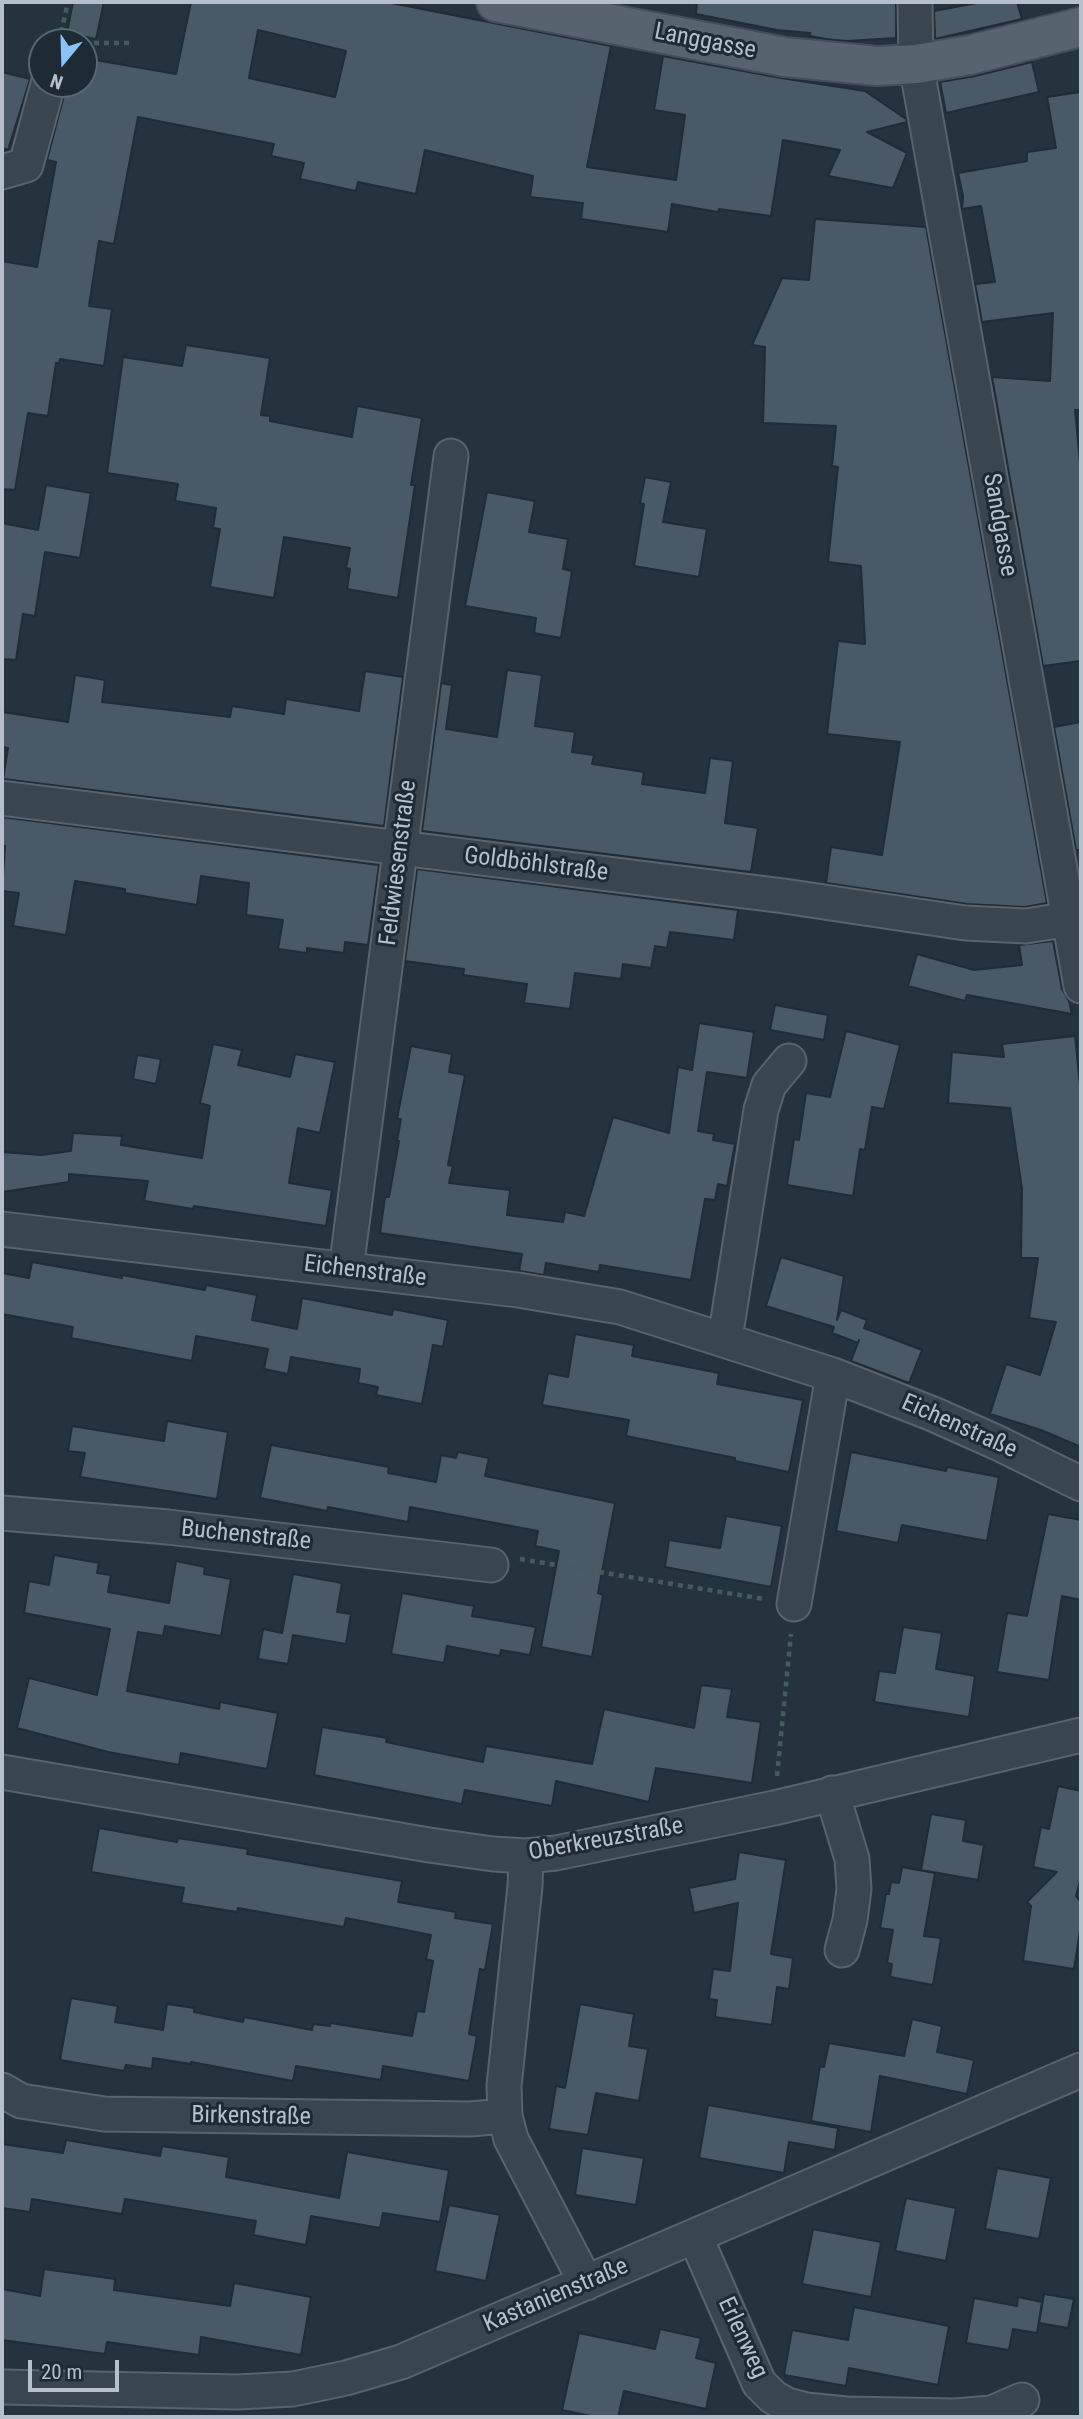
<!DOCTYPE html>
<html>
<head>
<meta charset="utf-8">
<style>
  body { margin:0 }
  #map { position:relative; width:1083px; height:2419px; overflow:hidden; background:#25333f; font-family:"Roboto Condensed",sans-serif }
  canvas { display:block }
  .frame { position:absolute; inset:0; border:4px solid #b5c0ca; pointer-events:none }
  .north { position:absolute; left:28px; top:28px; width:70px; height:70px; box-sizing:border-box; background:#1e2a34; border:2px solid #5a6670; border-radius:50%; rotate:199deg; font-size:19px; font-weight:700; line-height:28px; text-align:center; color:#b5c0ca }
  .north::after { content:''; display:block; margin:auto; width:24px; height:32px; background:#8bc3f8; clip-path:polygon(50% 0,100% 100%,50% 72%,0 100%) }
  .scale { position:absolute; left:28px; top:2360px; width:91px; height:32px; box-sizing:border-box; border:4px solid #b5c0ca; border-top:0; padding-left:9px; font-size:21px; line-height:24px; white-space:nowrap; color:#b5c0ca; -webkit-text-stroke:5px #1e2a34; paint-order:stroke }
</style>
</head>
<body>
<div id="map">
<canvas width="1083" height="2419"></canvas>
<div class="frame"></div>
<div class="north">N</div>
<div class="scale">20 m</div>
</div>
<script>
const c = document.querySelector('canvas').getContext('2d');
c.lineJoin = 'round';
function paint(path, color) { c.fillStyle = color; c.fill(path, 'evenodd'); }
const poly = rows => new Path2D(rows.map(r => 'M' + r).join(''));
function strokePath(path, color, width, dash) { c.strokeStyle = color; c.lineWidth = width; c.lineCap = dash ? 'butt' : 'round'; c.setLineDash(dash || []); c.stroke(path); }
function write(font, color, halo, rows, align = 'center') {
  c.font = font + ' "Roboto Condensed",sans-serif'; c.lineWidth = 6; c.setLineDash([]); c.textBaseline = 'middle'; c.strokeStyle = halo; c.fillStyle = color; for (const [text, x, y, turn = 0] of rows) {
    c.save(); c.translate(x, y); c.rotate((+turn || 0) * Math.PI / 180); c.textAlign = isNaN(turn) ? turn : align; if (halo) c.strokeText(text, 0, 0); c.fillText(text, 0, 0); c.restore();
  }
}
const building = poly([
  [73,2,104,2,96,39,67,33,73,2],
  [191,2,386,2,611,46,587,167,676,180,685,115,654,110,663,56,781,78,865,91,906,119,907,122,867,132,907,153,893,188,828,176,840,150,783,140,771,216,719,209,718,212,672,204,668,232,581,219,583,203,530,197,533,176,425,150,416,194,358,182,356,191,300,179,304,163,271,156,274,144,138,117,114,244,99,241,89,306,112,309,104,366,60,359,59,363,56,363,48,416,28,413,15,490,2,489,2,261,37,267,56,162,47,160,67,84,84,84,84,58,176,74,191,2],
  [258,30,346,51,335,97,249,78,258,30],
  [697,2,896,2,896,38,847,41,825,39,810,36,810,33,777,30,696,14,697,2],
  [982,2,1017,2,1022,19,935,39,934,11,982,2],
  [1032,62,1039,92,946,113,940,82,975,76,1032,62],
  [2,72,30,79,8,150,2,148,2,72],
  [1081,92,1081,410,1075,410,1081,473,1081,661,1043,666,992,377,1050,381,1053,313,982,322,975,284,995,282,981,206,962,209,963,196,958,173,1027,161,1027,152,1056,148,1047,97,1081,92],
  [815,219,926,227,1047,903,1025,907,967,904,826,883,831,847,882,855,900,742,827,734,838,641,865,644,861,566,828,562,838,467,832,466,836,426,763,423,765,347,752,345,782,278,809,280,815,219],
  [186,345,270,358,261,415,270,416,270,421,352,437,357,406,422,418,411,485,415,485,398,598,347,589,350,569,346,568,350,548,284,537,274,598,210,587,220,529,213,528,216,508,175,501,178,484,107,473,123,357,182,366,186,345],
  [645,477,671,482,663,522,707,529,699,577,634,566,644,504,640,503,645,477],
  [46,485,91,493,80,558,45,552,35,616,23,614,16,660,2,659,2,523,38,530,46,485],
  [487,492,535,501,529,532,568,539,563,569,572,571,561,638,534,633,536,618,465,606,487,492],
  [507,670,542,675,535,726,575,732,572,752,594,755,592,764,644,772,642,784,705,793,710,758,733,761,725,823,758,828,751,872,422,831,441,683,452,685,446,729,497,737,507,670],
  [365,671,403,677,384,826,3,779,8,748,2,747,2,712,68,722,75,675,105,680,102,702,230,717,232,706,284,714,286,699,359,711,365,671],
  [1081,722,1081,850,1076,850,1054,727,1081,722],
  [2,817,379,865,368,945,345,942,344,953,307,948,307,953,278,949,283,920,246,915,249,883,201,876,197,905,125,893,125,889,75,881,66,935,13,926,19,893,2,891,5,846,2,846,2,817],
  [417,869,738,910,734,940,670,932,667,948,655,946,651,968,623,964,621,979,575,973,570,1009,524,1003,527,984,463,975,464,969,405,961,417,869],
  [1053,941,1062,989,1069,1001,1072,1014,967,995,965,1001,908,986,917,954,974,970,1022,965,1019,945,1053,941],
  [775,1005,828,1015,824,1040,770,1030,775,1005],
  [699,1023,754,1032,747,1078,707,1072,698,1131,714,1134,713,1140,735,1144,727,1186,718,1184,715,1200,705,1199,691,1280,600,1265,599,1272,546,1263,544,1275,519,1271,522,1254,380,1233,385,1197,389,1197,399,1141,397,1141,401,1119,397,1119,411,1046,452,1054,449,1072,465,1075,448,1165,453,1166,449,1183,510,1190,507,1215,563,1222,565,1212,584,1216,613,1117,669,1133,678,1067,692,1070,699,1023],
  [846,1031,900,1045,884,1109,872,1107,865,1150,860,1149,853,1196,787,1185,794,1139,799,1140,806,1093,830,1097,846,1031],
  [1075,1036,1081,1095,1081,1447,1041,1430,990,1414,1006,1364,1040,1375,1056,1322,1029,1318,1038,1258,1021,1258,1022,1189,1010,1108,948,1103,952,1052,1004,1057,1002,1044,1075,1036],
  [213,1044,242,1050,238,1065,290,1077,295,1054,335,1062,320,1133,298,1128,289,1183,332,1190,326,1226,194,1206,193,1209,144,1201,148,1181,69,1174,69,1182,2,1192,2,1152,41,1155,71,1151,73,1133,122,1136,121,1145,202,1158,210,1106,200,1103,213,1044],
  [137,1055,161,1059,156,1084,133,1079,137,1055],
  [781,1257,844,1276,837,1320,841,1310,867,1320,864,1328,922,1350,909,1383,851,1361,859,1340,858,1343,832,1333,834,1327,766,1306,781,1257],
  [32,1262,122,1278,122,1275,205,1290,206,1285,257,1295,252,1320,297,1329,302,1298,392,1315,393,1309,448,1320,443,1347,433,1345,422,1404,376,1395,378,1387,358,1383,360,1369,291,1357,288,1374,264,1369,268,1349,196,1336,192,1361,71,1338,73,1327,2,1314,2,1273,29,1278,32,1262],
  [575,1334,634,1345,632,1356,719,1373,717,1384,803,1400,789,1472,735,1461,735,1458,626,1436,629,1420,542,1405,548,1373,568,1377,575,1334],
  [167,1421,228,1432,217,1499,80,1477,85,1453,68,1451,72,1426,164,1441,167,1421],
  [271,1445,389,1467,388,1473,436,1482,441,1455,456,1458,458,1452,489,1458,485,1476,615,1503,598,1593,603,1595,592,1657,541,1647,559,1551,535,1546,538,1531,410,1507,408,1522,328,1507,327,1511,260,1498,271,1445],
  [851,1452,946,1471,947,1467,999,1477,987,1541,902,1525,898,1543,836,1531,851,1452],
  [1048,1514,1081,1520,1081,1600,1062,1596,1049,1680,997,1672,1007,1613,1027,1616,1048,1514],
  [726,1516,782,1526,771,1587,665,1567,669,1540,720,1548,726,1516],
  [54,1555,99,1563,97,1573,111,1575,108,1592,169,1603,176,1561,205,1567,204,1574,231,1579,221,1636,165,1626,163,1636,138,1632,127,1691,219,1709,220,1702,278,1713,267,1769,181,1753,179,1765,108,1752,17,1728,29,1678,97,1695,110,1629,24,1613,29,1581,49,1585,54,1555],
  [293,1574,342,1583,337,1612,351,1614,346,1644,293,1635,288,1664,258,1659,263,1629,282,1633,293,1574],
  [402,1593,474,1606,472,1616,536,1627,530,1655,501,1650,500,1656,447,1646,444,1663,391,1654,402,1593],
  [903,1627,942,1633,936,1669,975,1676,969,1717,874,1702,879,1671,895,1673,903,1627],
  [701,1685,732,1689,727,1717,761,1722,752,1783,656,1768,649,1802,556,1781,552,1806,465,1790,462,1804,314,1775,322,1727,387,1738,386,1742,483,1762,486,1746,592,1764,604,1709,694,1728,701,1685],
  [1058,1786,1081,1791,1081,1877,1076,1896,1081,1902,1081,1924,1074,1969,1023,1961,1031,1906,1027,1902,1057,1872,1033,1867,1041,1827,1049,1829,1058,1786],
  [931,1814,966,1820,963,1841,984,1845,978,1880,921,1870,931,1814],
  [99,1828,177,1842,178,1838,248,1849,247,1854,402,1881,398,1902,456,1912,455,1918,493,1924,485,1970,480,1969,469,2034,477,2036,469,2081,383,2066,381,2080,296,2066,293,2081,191,2062,191,2064,153,2058,152,2069,126,2065,124,2071,60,2060,71,1998,118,2006,115,2022,163,2030,167,2004,194,2008,194,2012,243,2022,244,2017,312,2030,313,2024,330,2026,330,2023,412,2036,417,2011,424,2012,433,1961,426,1959,431,1935,346,1918,344,1927,238,1908,237,1912,181,1903,184,1888,91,1872,99,1828],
  [739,1852,786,1860,771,1954,793,1958,789,1989,777,1987,772,2025,715,2017,717,2000,709,1999,713,1969,730,1971,738,1903,694,1913,689,1888,735,1879,739,1852],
  [902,1867,935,1873,924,1936,941,1938,933,1985,890,1977,892,1964,887,1963,893,1930,880,1928,886,1894,889,1894,891,1882,899,1883,902,1867],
  [580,2004,634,2014,629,2046,648,2049,639,2101,596,2093,588,2135,549,2129,556,2086,565,2088,580,2004],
  [912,2019,942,2026,937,2052,974,2060,967,2094,880,2076,871,2132,811,2121,820,2066,824,2067,829,2043,904,2056,912,2019],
  [708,2105,838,2128,835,2150,789,2142,784,2173,699,2158,708,2105],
  [66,2140,160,2156,162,2146,229,2157,226,2177,339,2198,347,2152,449,2170,440,2222,383,2213,380,2228,311,2216,306,2245,253,2235,256,2221,125,2199,122,2214,32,2199,30,2212,2,2208,2,2144,63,2153,66,2140],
  [582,2148,644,2158,636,2205,575,2195,582,2148],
  [997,2168,1051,2178,1039,2239,985,2229,997,2168],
  [906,2198,956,2208,946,2261,895,2251,906,2198],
  [449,2205,500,2215,486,2281,435,2271,449,2205],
  [813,2229,881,2242,871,2297,802,2284,813,2229],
  [44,2269,115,2279,114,2290,230,2306,234,2283,311,2297,301,2355,201,2337,199,2355,107,2342,105,2354,2,2340,2,2289,40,2296,44,2269],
  [1044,2294,1074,2299,1068,2328,1039,2323,1044,2294],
  [1018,2297,1042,2302,1037,2333,1013,2329,1009,2350,966,2343,974,2298,1017,2306,1018,2297],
  [854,2307,949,2326,938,2385,849,2368,846,2386,784,2375,792,2330,848,2340,854,2307],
  [660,2329,701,2338,696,2358,716,2363,706,2409,624,2391,618,2417,596,2417,562,2410,579,2333,655,2349,660,2329]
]);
paint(building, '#495965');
strokePath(building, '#202c36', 2);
const minor = poly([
  [915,2,916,64,1081,986],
  [2,172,26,165,48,84],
  [2,798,784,896,965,923,1026,926,1070,919],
  [2,1229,518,1290,620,1307,833,1375,933,1414,998,1443,1081,1484],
  [346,1270,451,456],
  [725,1339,761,1110,769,1085,789,1061],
  [2,1513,168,1527,491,1565],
  [794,1604,833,1375],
  [2,1772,429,1845,493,1854,526,1856,556,1853,774,1808,1081,1735],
  [832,1793,852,1859,854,1889,850,1920,842,1950],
  [526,1856,525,1886,504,2086,505,2116,511,2139,586,2283],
  [2,2090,21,2101,104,2114,470,2119,505,2116],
  [695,2236,759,2383,773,2397,787,2405,806,2410,846,2414,955,2416,992,2413,1022,2400],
  [2,2387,238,2392,293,2389,346,2378,401,2362,1081,2070]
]);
const major = poly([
  [496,2,785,57,877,66,916,64,970,55,1081,27]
]);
strokePath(minor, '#57636d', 37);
strokePath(major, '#424e58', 42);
strokePath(poly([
  [59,42,68,2],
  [84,43,133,43],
  [520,1559,764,1599],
  [777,1776,791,1634]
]), '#455c5c', 4.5, [5, 5]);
strokePath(minor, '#39454f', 33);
strokePath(major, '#57646f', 38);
write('24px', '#b5c0ca', '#1e2a34', [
  ["Langgasse",705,42,11],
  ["Sandgasse",999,525,80],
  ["Feldwiesenstraße",399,863,-83],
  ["Goldböhlstraße",536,865,7],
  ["Eichenstraße",365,1272,7],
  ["Eichenstraße",959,1427,24],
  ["Buchenstraße",246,1536,6],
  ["Oberkreuzstraße",606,1840,-10],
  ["Birkenstraße",251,2117,1],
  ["Kastanienstraße",556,2296,-23],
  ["Erlenweg",742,2338,65]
]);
</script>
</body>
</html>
